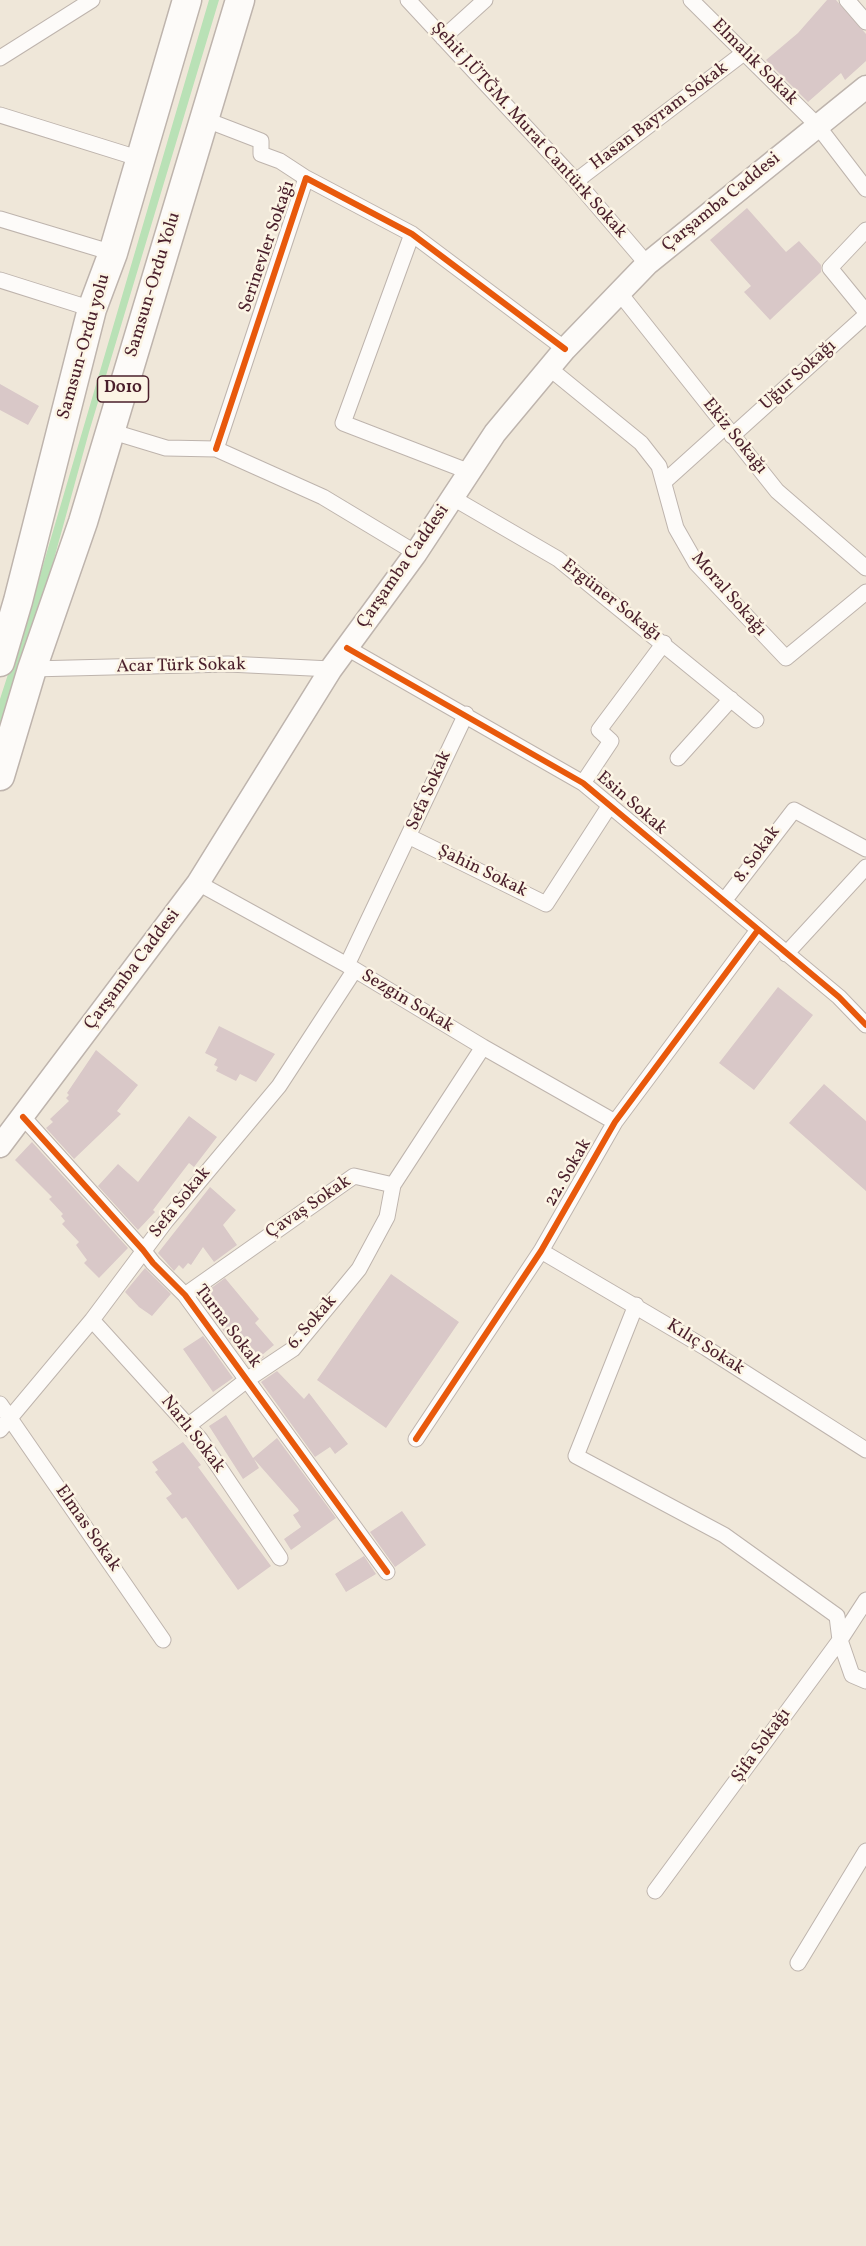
<!DOCTYPE html>
<html>
<head>
<meta charset="utf-8">
<style>
  body { margin:0 }
  canvas { display:block; background:#efe7d9 }
</style>
</head>
<body>
<canvas width="866" height="2246"></canvas>
<script>
const c = document.querySelector('canvas').getContext('2d');
c.lineJoin = 'round';
function paint(path, color) { c.fillStyle = color; c.fill(path, 'evenodd'); }
const poly = rows => new Path2D(rows.map(r => 'M' + r).join(''));
function strokePath(path, color, width, dash) { c.strokeStyle = color; c.lineWidth = width; c.lineCap = dash ? 'butt' : 'round'; c.setLineDash(dash || []); c.stroke(path); }
function write(font, color, halo, rows, align = 'center') {
  c.font = font + ' Vollkorn,serif'; c.lineWidth = 5; c.setLineDash([]); c.textBaseline = 'middle'; c.strokeStyle = halo; c.fillStyle = color; for (const [text, x, y, turn = 0] of rows) {
    c.save(); c.translate(x, y); c.rotate((+turn || 0) * Math.PI / 180); c.textAlign = isNaN(turn) ? turn : align; if (halo) c.strokeText(text, 0, 0); c.fillText(text, 0, 0); c.restore();
  }
}
paint(poly([
  [209,0,219,0,89,432,27,657,0,736,0,699,41,572]
]), '#b9e1b6');
paint(poly([
  [827,0,836,0,866,34,866,61,845,80,841,73,808,102,766,60,798,33],
  [747,208,786,252,799,241,821,265,821,272,770,320,744,292,751,286,710,240],
  [0,384,39,406,28,425,0,410],
  [778,987,813,1015,754,1090,719,1063],
  [219,1026,275,1054,256,1082,240,1074,236,1081,216,1071,218,1067,214,1065,217,1059,205,1053],
  [96,1050,138,1085,117,1111,121,1114,74,1159,46,1128,53,1122,50,1119,69,1101,66,1098,69,1095,67,1093],
  [824,1084,866,1121,866,1191,789,1123],
  [189,1116,217,1137,194,1167,189,1163,153,1210,155,1212,138,1230,98,1186,118,1164,138,1182],
  [32,1142,128,1248,99,1278,84,1263,87,1260,76,1245,79,1242,62,1224,65,1221,61,1216,63,1214,49,1199,52,1197,15,1160],
  [210,1187,236,1210,223,1225,237,1245,214,1262,203,1247,191,1265,188,1263,183,1269,179,1265,174,1271,158,1253],
  [145,1268,171,1294,152,1316,139,1307,125,1292],
  [391,1274,459,1322,386,1428,317,1380],
  [225,1278,259,1319,255,1323,274,1345,262,1355,264,1357,249,1366,199,1297],
  [203,1336,233,1378,213,1392,183,1349],
  [277,1371,304,1399,309,1393,348,1444,335,1454,330,1447,315,1457,261,1382],
  [226,1415,253,1458,277,1438,336,1518,291,1550,284,1539,301,1527,293,1515,299,1511,298,1509,254,1459,259,1468,243,1479,209,1426],
  [183,1442,201,1465,198,1467,271,1566,238,1590,186,1517,182,1519,166,1498,172,1494,155,1472,158,1470,152,1462],
  [402,1511,426,1545,395,1567,370,1532],
  [364,1556,376,1574,346,1592,335,1574]
]), '#d9c8c8');
const street = poly([
  [408,0,576,181,647,264],
  [691,0,817,125,866,189],
  [847,0,866,22],
  [443,38,485,0],
  [0,58,92,0],
  [0,115,141,159],
  [204,119,261,141,261,154,280,161,306,178],
  [576,181,745,52],
  [0,219,113,253],
  [866,230,830,268,866,312],
  [412,234,343,423,470,472],
  [0,280,92,309],
  [618,291,777,491,866,568],
  [549,368,641,443,659,466,676,528,696,563,786,658,866,592],
  [110,431,166,448,216,449,323,497,416,553],
  [732,436,866,315],
  [216,449,306,178,412,234,565,349],
  [664,482,725,427],
  [453,498,558,559,756,720],
  [347,648,583,783,839,997,866,1025],
  [32,669,228,664,331,669],
  [678,758,731,699],
  [583,783,611,741,599,730,664,643],
  [410,837,546,904,610,805],
  [198,883,347,965,483,1047,615,1122],
  [724,901,794,810,866,849],
  [786,954,866,867],
  [347,965,466,714],
  [23,1117,143,1250,153,1263,185,1295,387,1572],
  [541,1251,706,1348,866,1450],
  [185,1295,354,1176,393,1185,483,1047],
  [636,1305,576,1456,724,1535,837,1616,840,1640,852,1675,866,1681],
  [92,1320,200,1439,280,1558],
  [0,1404,163,1640],
  [189,1425,248,1379,293,1349,359,1269,387,1217,393,1185],
  [0,1430,92,1320,166,1221,279,1086,354,971],
  [416,1439,541,1251,615,1122,758,930],
  [655,1891,840,1640,866,1600],
  [798,1963,866,1851]
]);
const secondary = poly([
  [0,1146,198,883,331,669,416,553,495,433,565,349,647,264,866,87]
]);
const highway = poly([
  [0,662,18,601,92,309,113,253,187,0],
  [0,776,32,669,83,522,240,0]
]);
strokePath(street, '#beb4ad', 17);
strokePath(secondary, '#beb4ad', 25);
strokePath(highway, '#beb4ad', 31);
strokePath(street, '#fdfbf9', 15);
strokePath(secondary, '#fdfbf9', 22);
strokePath(highway, '#fdfbf9', 28);
strokePath(poly([
  [216,449,306,178,412,234,565,349],
  [347,648,583,783,839,997,866,1025],
  [23,1117,143,1250,153,1263,185,1295,387,1572],
  [416,1439,541,1251,615,1122,758,930]
]), '#e8590c', 6);
for (const [x, y, w] of [
  [123,389,51]
]) { const box = new Path2D(); box.roundRect(x - w / 2, y - 13, w, 26, 4.5); c.fillStyle = '#fcf5e5'; c.fill(box); strokePath(box, '#4a1f2b', 1.5); }
write('bold 16px', '#4a1f2b', null, [
  ["D010",123,389]
]);
write('18px', '#4a1f2b', '#fcf5e5', [
  ["Elmalık Sokak",754,63,45],
  ["Hasan Bayram Sokak",660,117,-37],
  ["Şehit J.ÜTĞM. Murat Cantürk Sokak",528,131,48],
  ["Çarşamba Caddesi",722,203,-39],
  ["Serinevler Sokağı",268,247,-71],
  ["Samsun-Ordu Yolu",154,285,-73],
  ["Samsun-Ordu yolu",85,347,-74],
  ["Uğur Sokağı",799,376,-42],
  ["Ekiz Sokağı",734,437,51],
  ["Çarşamba Caddesi",404,567,-55],
  ["Moral Sokağı",728,595,49],
  ["Ergüner Sokağı",611,601,38],
  ["Acar Türk Sokak",181,667,-1],
  ["Sefa Sokak",430,791,-66],
  ["Esin Sokak",631,804,41],
  ["8. Sokak",758,855,-54],
  ["Şahin Sokak",482,872,26],
  ["Çarşamba Caddesi",133,970,-53],
  ["Sezgin Sokak",407,1002,31],
  ["22. Sokak",569,1173,-60],
  ["Sefa Sokak",181,1203,-51],
  ["Çavaş Sokak",309,1208,-34],
  ["6. Sokak",313,1323,-49],
  ["Turna Sokak",227,1327,53],
  ["Kılıç Sokak",705,1348,32],
  ["Narlı Sokak",192,1435,52],
  ["Elmas Sokak",87,1529,55],
  ["Şifa Sokağı",762,1746,-54]
]);
</script>
</body>
</html>
